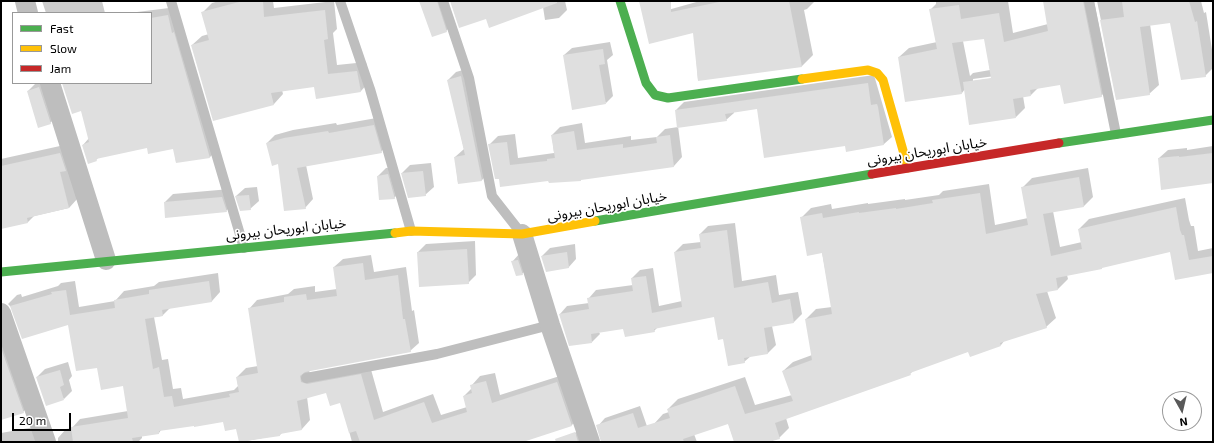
<!DOCTYPE html>
<html>
<head>
<meta charset="utf-8">
<style>
  body { margin:0 }
  #map { position:relative; width:1214px; height:443px; overflow:hidden; background:#fff; font-family:"Exo 2",sans-serif }
  canvas { display:block }
  .frame { position:absolute; inset:0; border:2px solid #000; pointer-events:none }
  .legend { position:absolute; left:12px; top:12px; width:140px; height:72px; box-sizing:border-box; background:#fff; border:1px solid #999; margin:0; padding:5px 7px; list-style:none; font-size:12px; color:#000 }
  .legend li { display:flex; align-items:center; gap:8px; height:20px }
  .legend b { width:20px; border:1px solid #999 }
  .north { position:absolute; left:1162px; top:391px; width:40px; height:40px; box-sizing:border-box; background:#fff; border:1px solid #999; border-radius:50%; rotate:172deg; font-size:11px; font-weight:700; line-height:16px; text-align:center; color:#000 }
  .north::after { content:''; display:block; margin:auto; width:14px; height:18px; background:#595959; clip-path:polygon(50% 0,100% 100%,50% 72%,0 100%) }
  .scale { position:absolute; left:12px; top:413px; width:59px; height:18px; box-sizing:border-box; border:2px solid #000; border-top:0; padding-left:5px; font-size:12px; line-height:14px; white-space:nowrap; color:#000; -webkit-text-stroke:3px #fff; paint-order:stroke }
</style>
</head>
<body>
<div id="map">
<canvas width="1214" height="443"></canvas>
<div class="frame"></div>
<ul class="legend">
<li><b style="height:5px;background:#4caf50"></b>Fast</li>
<li><b style="height:5px;background:#ffc107"></b>Slow</li>
<li><b style="height:5px;background:#c62828"></b>Jam</li>
</ul>
<div class="north">N</div>
<div class="scale">20 m</div>
</div>
<script>
const c = document.querySelector('canvas').getContext('2d');
c.lineJoin = 'round';
function paint(path, color) { c.fillStyle = color; c.fill(path, 'evenodd'); }
const poly = rows => new Path2D(rows.map(r => 'M' + r).join(''));
function strokePath(path, color, width, dash) { c.strokeStyle = color; c.lineWidth = width; c.lineCap = dash ? 'butt' : 'round'; c.setLineDash(dash || []); c.stroke(path); }
function write(font, color, halo, rows, align = 'center') {
  c.font = font + ' "Exo 2","Noto Sans Arabic",sans-serif'; c.lineWidth = 3.5; c.setLineDash([]); c.textBaseline = 'middle'; c.strokeStyle = halo; c.fillStyle = color; for (const [text, x, y, turn = 0] of rows) {
    c.save(); c.translate(x, y); c.rotate((+turn || 0) * Math.PI / 180); c.textAlign = isNaN(turn) ? turn : align; if (halo) c.strokeText(text, 0, 0); c.fillText(text, 0, 0); c.restore();
  }
}
paint(poly([
  [42,1,102,1,105,13,46,13],
  [219,1,273,1,274,8,334,1,337,29,333,33,337,65,366,62,370,81,361,91,317,98,315,86,282,90,283,94,274,104,214,120,192,45,202,36,209,34,203,12,212,3],
  [420,1,447,1,454,23,446,31],
  [450,1,565,1,567,10,559,18,545,20,543,7,486,17],
  [700,1,815,1,807,9,804,10,813,55,802,66,698,80,694,32,657,13],
  [936,1,1008,1,1013,33,1048,24,1044,1,1094,1,1111,87,1101,96,1061,84,1039,87,1031,95,1023,96,1025,108,1016,117,965,89,962,93,899,57,909,48,937,42,930,10,936,4],
  [985,38,990,70,973,73,970,76,963,41],
  [995,76,996,78,973,81,973,79],
  [1097,1,1201,1,1204,13,1206,12,1213,56,1213,68,1205,76,1171,22,1150,24,1159,85,1149,94,1117,99],
  [177,7,219,148,210,157,176,162,174,147,147,147,99,157,96,160,83,145,89,138,81,109,63,83,151,83,151,13,129,13],
  [610,42,613,55,607,60,613,96,606,103,564,55,572,48],
  [470,68,490,172,482,180,458,183,455,157,464,149,448,80,456,72],
  [874,75,892,137,884,144,846,144,758,108,734,111,734,113,726,120,678,126,682,157,674,166,582,179,549,180,500,177,490,144,498,136,515,134,518,158,554,153,552,135,560,127,582,123,585,143,631,136,631,140,657,137,665,129,678,127,676,110,684,102],
  [36,83,49,83,59,115,50,123,28,91],
  [382,117,389,143,381,152,306,165,313,199,305,208,267,143,275,135,293,130,336,123,337,125],
  [69,144,78,198,69,208,34,216,28,222,1,228,1,159],
  [1213,146,1213,182,1159,158,1168,150,1187,148,1187,150],
  [431,163,434,187,425,195,402,173,410,165],
  [396,167,403,189,394,198,378,176,386,168],
  [1088,168,1093,197,1084,206,1053,211,1060,247,1082,242,1079,229,1089,219,1185,198,1189,220,1191,226,1194,226,1198,251,1213,248,1213,272,1176,279,1171,251,1067,275,1068,279,1058,289,1047,291,1056,318,1046,327,1005,340,1001,345,969,351,914,370,910,374,786,418,789,428,779,438,773,440,774,442,735,442,728,423,694,434,697,442,660,442,654,424,663,414,669,412,668,409,678,399,745,377,755,405,792,395,783,371,793,362,812,355,806,319,816,309,832,307,822,252,801,218,811,208,831,204,832,209,868,203,868,204,905,199,905,200,939,195,943,191,989,184,995,225,1028,218,1022,188,1032,178],
  [257,187,259,201,250,209,236,196,245,188],
  [230,189,234,203,226,211,165,202,173,194],
  [735,223,742,281,776,275,779,295,798,292,802,314,794,322,772,326,776,345,768,353,751,356,744,362,724,338,715,316,658,327,654,331,624,328,599,332,600,334,592,342,560,314,567,306,589,303,589,298,596,290,633,285,632,278,640,270,653,268,659,306,682,301,675,252,683,244,701,242,700,234,708,226],
  [475,241,476,275,468,283,418,252,426,244],
  [575,244,576,259,568,268,542,256,550,248],
  [520,253,530,266,522,274,512,262],
  [371,255,374,272,406,267,412,311,414,310,419,343,410,351,309,370,310,374,370,366,383,412,433,394,441,415,467,407,464,396,472,388,472,385,480,376,495,373,500,395,566,374,580,416,572,425,519,442,352,442,341,402,326,391,307,397,310,420,302,429,282,433,280,435,240,442,237,428,224,421,161,430,159,433,142,435,142,438,138,442,58,442,58,438,66,429,72,428,80,419,128,411,124,385,98,366,69,324,13,309,8,304,17,295,21,294,22,297,58,286,61,283,75,281,79,307,115,301,124,291,154,286,159,282,218,273,220,292,212,301,170,308,162,316,154,317,162,360,168,359,173,389,181,388,183,399,234,390,238,386,237,377,246,368,258,366,249,309,257,300,288,294,294,289,315,286,315,292,337,289,334,267,343,259],
  [1,315,32,403,23,412,1,419],
  [68,362,72,376,69,380,72,391,64,399,37,377,45,369],
  [640,406,649,432,632,442,602,442,598,426,605,418],
  [40,426,47,442,1,442,1,433],
  [582,426,589,442,577,442,575,433]
]), '#0003');
paint(poly([
  [243,1,263,1,264,17,325,10,328,39,324,40,328,74,357,71,361,92,316,99,314,87,271,93,274,105,213,121,191,45,209,40,201,12],
  [419,1,437,1,447,32,432,37],
  [450,1,557,1,557,3,489,28,486,19,459,28],
  [639,1,671,1,671,12,724,1,789,1,802,67,698,81,693,33,649,44],
  [1043,1,1083,1,1102,97,1064,104,1060,85,1030,90,1031,96,1013,99,1016,118,969,125,963,82,991,78,984,39,952,43,962,94,905,102,898,57,937,49,929,9,959,5,961,19,999,13,1004,42,1048,31],
  [1122,1,1189,1,1195,22,1197,21,1206,77,1181,80,1170,23,1140,27,1150,95,1116,100,1100,20,1124,17],
  [168,15,172,33,174,32,210,158,176,163,173,149,148,154,147,148,96,159,97,161,88,164,82,145,89,142,81,111,72,114,62,83,151,83,151,18],
  [603,49,605,64,599,65,606,104,572,110,563,55],
  [461,76,482,181,458,184,454,157,465,155,447,80],
  [868,83,871,105,877,104,878,107,884,145,846,152,845,146,764,158,757,109,725,114,727,121,677,128,675,110],
  [39,87,51,124,38,128,27,91],
  [374,125,382,153,297,168,306,209,284,211,278,164,272,166,266,143,284,138,328,131,329,133],
  [574,131,577,150,623,144,623,148,657,143,656,137,670,135,674,167,581,180,581,181,549,183,548,181,500,187,499,179,495,179,488,144,507,142,510,165,547,161,547,159,555,158,551,135],
  [60,153,66,171,60,172,69,208,27,218,28,223,1,229,1,166],
  [1213,153,1213,183,1161,190,1158,158,1179,156,1179,157],
  [423,171,426,196,408,198,401,173],
  [388,174,395,199,379,200,377,176],
  [1079,177,1084,207,1043,214,1051,256,1082,249,1078,229,1176,207,1180,230,1182,235,1184,235,1189,260,1213,256,1213,273,1175,280,1170,252,1102,268,1102,269,1056,278,1058,290,1036,294,1047,328,1000,343,1001,346,970,357,968,352,910,373,911,375,775,423,780,439,768,442,734,442,728,424,683,439,684,442,601,442,596,425,633,413,638,428,670,418,667,409,735,386,745,414,793,401,782,371,812,360,805,319,832,314,822,253,807,256,800,217,822,213,823,218,859,212,859,213,896,208,896,209,933,203,932,200,980,193,986,234,1028,225,1021,187],
  [249,195,251,210,240,211,235,196],
  [222,197,227,212,165,218,164,202],
  [727,230,734,288,768,282,772,303,790,299,794,323,764,328,768,354,744,358,745,363,728,366,723,339,718,340,714,317,654,329,655,332,625,337,623,329,591,334,592,343,569,346,559,314,589,309,587,298,633,291,631,278,646,276,652,313,682,307,674,252,701,248,699,234],
  [467,249,469,284,419,287,417,252],
  [567,252,569,268,546,272,541,256],
  [518,260,523,275,516,276,511,261],
  [363,263,365,280,398,275,403,319,405,319,411,352,305,372,300,376,301,382,307,384,361,374,374,420,424,402,432,423,467,412,463,396,472,393,470,385,486,381,492,403,557,382,572,426,523,442,360,442,356,431,349,433,340,403,330,406,326,393,297,401,302,430,280,434,280,436,239,442,236,429,225,431,223,422,194,427,194,426,159,431,159,434,132,438,133,442,73,442,71,427,128,418,123,386,101,390,97,368,76,371,68,325,22,339,10,306,52,294,51,292,66,290,70,315,115,308,114,300,149,294,149,290,209,281,212,302,162,310,163,316,145,319,153,369,159,367,164,397,172,396,174,407,230,397,229,394,239,392,236,377,258,373,248,308,284,302,284,297,306,294,307,300,337,296,333,267],
  [1,348,24,413,1,420],
  [60,370,64,385,60,387,64,400,46,406,36,377],
  [575,432,578,442,556,442,555,439]
]), '#dfdfdf');
strokePath(poly([
  [171,1,244,248],
  [340,1,370,89,411,231],
  [443,1,469,78,492,196,521,233],
  [1089,1,1116,134],
  [306,378,437,354,550,325]
]), '#bebebe', 10);
strokePath(poly([
  [25,1,28,13],
  [50,83,106,260],
  [522,234,550,325,590,442],
  [1,313,46,442]
]), '#bebebe', 20);
strokePath(poly([
  [620,1,646,83,655,95,668,98,802,79],
  [1059,143,1213,120],
  [595,221,872,174],
  [1,272,395,233]
]), '#4caf50', 9);
strokePath(poly([
  [802,79,868,70,877,73,883,80,908,168],
  [395,233,411,231,522,234,595,221]
]), '#ffc107', 9);
strokePath(poly([
  [872,174,1059,143]
]), '#c62828', 9);
write('14px', '#000', '#fff', [
  ["خیابان ابوریحان بیرونی",927,151,-9],
  ["خیابان ابوریحان بیرونی",607,206,-10],
  ["خیابان ابوریحان بیرونی",286,229,-6]
]);
</script>
</body>
</html>
